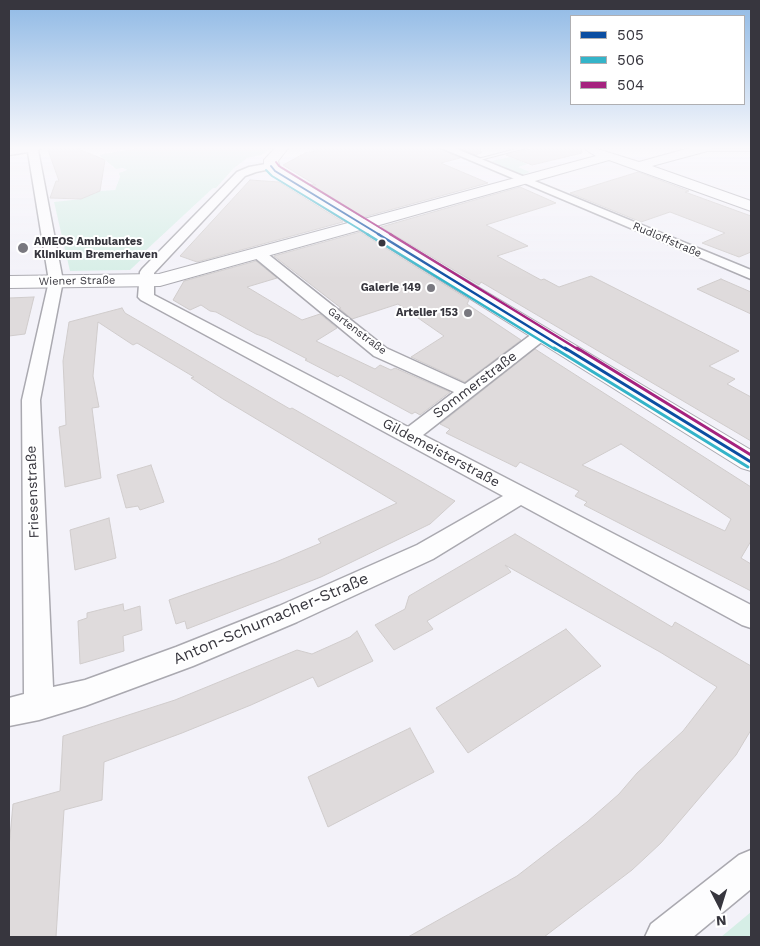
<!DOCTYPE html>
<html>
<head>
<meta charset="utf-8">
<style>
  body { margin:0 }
  #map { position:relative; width:760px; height:946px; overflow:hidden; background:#f3f2f9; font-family:"Work Sans",sans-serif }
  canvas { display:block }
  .frame { position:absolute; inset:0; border:10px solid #37363e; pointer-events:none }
  .legend { position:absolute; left:570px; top:15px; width:175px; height:90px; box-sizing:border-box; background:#fff; border:1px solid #afafb2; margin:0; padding:6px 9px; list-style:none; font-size:15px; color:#37363e }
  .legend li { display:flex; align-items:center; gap:10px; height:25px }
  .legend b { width:25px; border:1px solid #afafb2 }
  .north { position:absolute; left:695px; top:881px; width:50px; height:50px; -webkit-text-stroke:4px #fff; paint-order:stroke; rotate:175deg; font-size:14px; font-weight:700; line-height:20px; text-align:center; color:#37363e }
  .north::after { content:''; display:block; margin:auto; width:18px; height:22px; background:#37363e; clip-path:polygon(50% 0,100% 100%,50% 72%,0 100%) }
</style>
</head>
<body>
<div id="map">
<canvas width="760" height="946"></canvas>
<div class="frame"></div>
<ul class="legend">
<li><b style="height:6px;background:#0b4ea2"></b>505</li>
<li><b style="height:6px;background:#34b4c9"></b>506</li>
<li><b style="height:6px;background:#a5237f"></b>504</li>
</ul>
<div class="north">N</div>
</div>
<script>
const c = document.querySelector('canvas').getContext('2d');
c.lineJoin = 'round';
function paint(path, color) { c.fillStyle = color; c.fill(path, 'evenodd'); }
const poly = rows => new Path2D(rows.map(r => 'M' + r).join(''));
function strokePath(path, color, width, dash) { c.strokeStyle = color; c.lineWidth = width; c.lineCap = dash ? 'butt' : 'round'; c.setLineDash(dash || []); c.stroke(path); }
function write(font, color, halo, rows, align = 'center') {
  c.font = font + ' "Work Sans",sans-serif'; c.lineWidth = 4; c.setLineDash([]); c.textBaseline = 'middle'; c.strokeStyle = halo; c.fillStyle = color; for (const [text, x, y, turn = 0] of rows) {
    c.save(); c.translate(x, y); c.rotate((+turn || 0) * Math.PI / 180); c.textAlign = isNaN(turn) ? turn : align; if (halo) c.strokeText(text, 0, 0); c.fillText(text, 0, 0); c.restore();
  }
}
paint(poly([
  [141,147,273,147,261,155,247,158,233,169,216,188,213,188,143,253,147,254,130,270,70,271,54,202,81,199,100,191,115,190,120,177,119,173,127,170,123,168,116,169,99,155],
  [510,157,528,164,518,167,530,172,522,175,491,161],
  [751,912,751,937,721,937]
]), '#d6eee6');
const building = poly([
  [47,147,74,147,105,160,100,191,81,199,50,198,56,181,59,181,47,147],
  [311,147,437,147,460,158,441,163,488,183,364,217,310,184,316,185,283,165,305,153,315,151,311,147],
  [456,147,480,147,481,153,475,155,456,147],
  [532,147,581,147,582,153,532,165,506,155,530,149,532,147],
  [638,172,689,191,685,192,751,216,751,252,739,257,702,243,725,233,670,212,641,222,570,193,638,172],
  [250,180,279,182,343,222,197,262,180,256,250,180],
  [520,187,556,203,486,225,528,246,497,256,541,280,544,279,559,287,591,276,739,351,709,366,735,379,727,384,751,397,751,441,481,282,479,285,381,227,520,187],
  [360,232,469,300,467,304,521,340,465,382,411,357,444,336,398,304,352,319,339,308,341,308,274,256,360,232],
  [256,261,277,278,247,287,302,320,320,314,337,328,316,341,375,369,380,365,391,370,395,368,450,392,420,415,415,412,412,414,340,375,338,377,305,360,307,359,267,338,256,334,216,312,210,311,201,305,190,310,173,300,184,281,256,261],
  [721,279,751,292,751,314,697,289,721,279],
  [34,297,25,334,9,336,9,298,34,297],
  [122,308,125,313,290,409,292,408,455,501,430,524,321,577,187,629,185,621,176,624,169,600,276,562,321,543,318,539,397,503,223,399,191,378,194,377,137,343,133,345,98,322,93,376,99,407,92,408,101,478,65,487,59,427,66,425,63,361,69,322,122,308],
  [535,349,751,487,751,541,741,558,751,564,751,591,584,505,587,502,575,496,579,491,520,462,516,467,446,433,450,429,440,424,535,349],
  [621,444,731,519,725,531,582,465,621,444],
  [151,465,164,502,140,510,138,506,126,508,117,475,151,465],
  [109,518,116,558,75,570,70,530,109,518],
  [515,534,672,627,675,622,751,666,751,730,736,755,661,843,632,870,544,937,408,937,517,876,587,822,619,794,637,773,683,731,717,687,660,652,505,565,511,572,427,621,433,629,394,650,375,625,405,609,409,596,515,534],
  [123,604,124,611,140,606,142,630,123,636,124,651,80,664,78,621,87,618,87,613,123,604],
  [566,629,601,666,468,753,436,708,566,629],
  [357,631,373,661,318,687,313,677,251,705,182,733,104,762,102,800,64,810,56,937,9,937,9,847,13,804,60,791,63,736,175,700,297,650,312,654,350,637,357,631],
  [410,728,434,772,328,827,308,777,410,728]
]);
paint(building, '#dfdbdc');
strokePath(building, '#d0cccc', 1);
const lane = poly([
  [524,147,530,147,476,161,474,160,524,147],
  [697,149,751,149,751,151,695,151,697,149]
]);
const street = poly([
  [22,147,42,147,38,150,63,281,40,400,53,687,85,680,176,647,279,606,417,545,503,496,141,300,138,297,140,272,142,269,237,172,249,167,271,163,276,166,275,168,256,172,245,176,154,273,154,295,408,427,454,392,374,356,254,257,252,254,254,251,264,251,386,348,465,384,536,331,548,331,550,334,548,337,423,435,751,605,751,628,742,625,521,505,433,559,297,622,193,666,85,706,39,720,9,726,9,698,24,694,22,400,49,281,28,152,9,155,9,149,22,147],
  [439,147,452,147,751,270,751,279,439,147],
  [751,850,751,889,693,937,645,937,651,924,739,855,751,850]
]);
const secondary = poly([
  [276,147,289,147,278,161,280,168,364,219,596,156,586,150,591,147,639,162,693,147,712,147,711,150,652,166,751,201,751,211,609,160,376,226,751,450,751,471,741,468,360,230,160,286,9,288,9,276,159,274,348,223,270,174,264,166,264,160,276,147]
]);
strokePath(lane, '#aaa9b0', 2);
strokePath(street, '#aaa9b0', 3);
strokePath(secondary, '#aaa9b0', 2);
paint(lane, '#fdfdfe');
paint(street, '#fdfdfe');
paint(secondary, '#fdfdfe');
strokePath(poly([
  [271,166,275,171,380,235]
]), '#0b4ea2', 2);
strokePath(poly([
  [378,234,567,350]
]), '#0b4ea2', 2.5);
strokePath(poly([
  [565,348,751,462]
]), '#0b4ea2', 3);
strokePath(poly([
  [266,170,272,176,369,235]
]), '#34b4c9', 2);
strokePath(poly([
  [367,234,556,350]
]), '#34b4c9', 2.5);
strokePath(poly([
  [554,348,748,467]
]), '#34b4c9', 3);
strokePath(poly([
  [276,162,279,166,392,235]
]), '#a5237f', 2);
strokePath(poly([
  [390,234,579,350]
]), '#a5237f', 2.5);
strokePath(poly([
  [577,348,751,455]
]), '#a5237f', 3);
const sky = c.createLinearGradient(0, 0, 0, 279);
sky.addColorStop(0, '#8fb9e5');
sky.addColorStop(0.53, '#faf9fc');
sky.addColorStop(1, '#faf9fc00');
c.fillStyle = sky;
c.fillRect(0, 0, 760, 279);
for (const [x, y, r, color] of [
  [382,243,4.5,"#37363e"],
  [23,248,6,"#79787f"],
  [431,288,5,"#79787f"],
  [468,313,5,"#79787f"]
]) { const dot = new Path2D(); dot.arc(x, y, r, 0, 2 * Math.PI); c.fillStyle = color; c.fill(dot); strokePath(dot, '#fff', 2); }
write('11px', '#37363e', '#fff', [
  ["Rudloffstraße",667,240,23],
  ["Wiener Straße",77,281,-1],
  ["Gartenstraße",357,331,37]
]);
write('bold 11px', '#37363e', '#fff', [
  ["AMEOS Ambulantes",34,242,"left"],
  ["Klinikum Bremerhaven",34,255,"left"],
  ["Galerie 149",421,288],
  ["Artelier 153",458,313]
], 'right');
write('14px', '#37363e', '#fff', [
  ["Sommerstraße",475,385,-37],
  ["Gildemeisterstraße",441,453,28],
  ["Friesenstraße",33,492,-92]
]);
write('16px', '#37363e', '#fff', [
  ["Anton-Schumacher-Straße",271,619,-23]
]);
</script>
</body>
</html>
